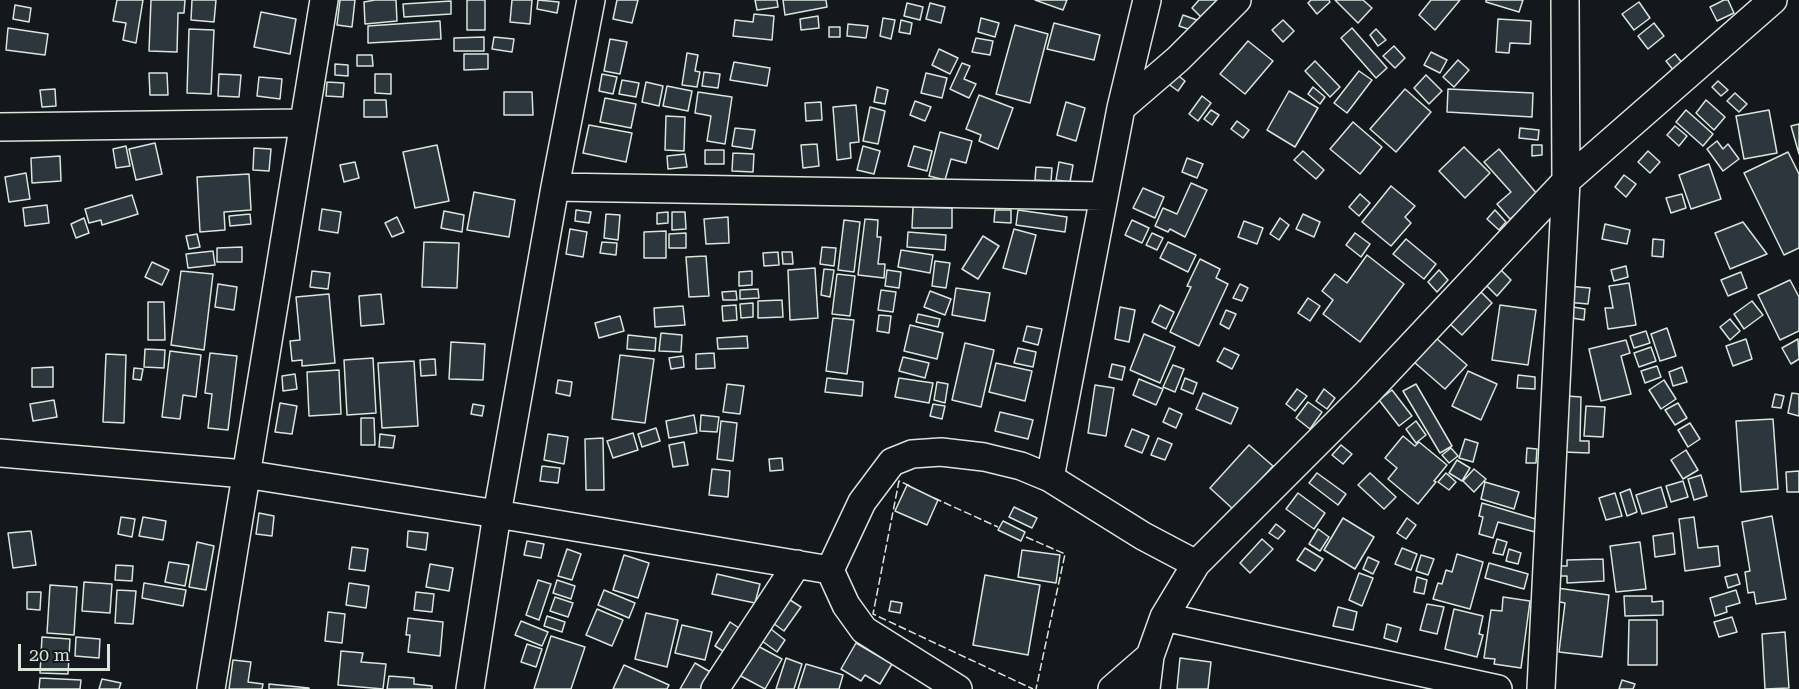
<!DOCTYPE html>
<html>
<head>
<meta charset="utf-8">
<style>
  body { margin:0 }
  #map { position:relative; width:1799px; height:689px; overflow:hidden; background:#14181c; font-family:"Roboto Serif",serif }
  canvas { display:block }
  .scale { position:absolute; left:18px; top:644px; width:92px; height:27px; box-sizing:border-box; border:3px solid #d8e6dc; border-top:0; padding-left:8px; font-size:18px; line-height:21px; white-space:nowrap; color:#d8e6dc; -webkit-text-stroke:4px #14181c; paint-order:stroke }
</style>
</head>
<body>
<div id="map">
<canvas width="1799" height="689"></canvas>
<div class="scale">20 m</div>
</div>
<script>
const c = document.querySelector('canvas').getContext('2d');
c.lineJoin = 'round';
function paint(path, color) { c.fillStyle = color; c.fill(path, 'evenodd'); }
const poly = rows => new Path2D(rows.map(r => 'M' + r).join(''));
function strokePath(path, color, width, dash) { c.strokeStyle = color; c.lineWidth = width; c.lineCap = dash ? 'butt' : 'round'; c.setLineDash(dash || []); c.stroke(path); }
const building = poly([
  [117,0,143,0,136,43,123,40,126,23,113,21,117,0],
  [151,0,185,0,184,13,178,13,177,52,149,51,151,0],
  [192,0,216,0,214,22,191,20,192,0],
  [340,0,355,0,352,27,337,25,340,0],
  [375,0,396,0,397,21,365,24,364,2,375,0],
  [467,0,485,0,485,30,467,30,467,0],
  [512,0,532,0,530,24,510,22,512,0],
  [538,0,559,2,557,13,537,9,538,0],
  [617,0,638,0,632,23,613,19,617,0],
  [755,0,777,0,778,7,757,10,755,0],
  [783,0,826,0,827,7,785,15,783,0],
  [1035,0,1067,0,1063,10,1035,0],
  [1199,0,1222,0,1204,20,1192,8,1199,0],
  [1311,0,1329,0,1330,2,1317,14,1308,3,1311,0],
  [1335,0,1363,0,1372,8,1358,23,1335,0],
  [1431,0,1460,0,1435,30,1419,15,1431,0],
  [1486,0,1523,0,1519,12,1486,2,1486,0],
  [1724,0,1728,0,1734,13,1717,21,1710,7,1724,0],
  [451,1,451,14,404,17,403,4,451,1],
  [1639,2,1650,18,1634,30,1622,14,1639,2],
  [907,3,923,7,920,20,904,16,907,3],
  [930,3,945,7,941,23,926,19,930,3],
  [15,5,31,8,29,22,13,19,15,5],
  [261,12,296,19,290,54,254,47,261,12],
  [754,14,774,16,772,40,733,36,735,20,753,22,754,14],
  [1183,15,1197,20,1194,31,1179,26,1183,15],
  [818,16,819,28,801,30,800,19,818,16],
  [883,18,895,20,891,39,880,36,883,18],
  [981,18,999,23,995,37,978,32,981,18],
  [1498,19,1531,21,1530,44,1510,43,1509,53,1496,52,1498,19],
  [901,20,912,23,910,34,899,32,901,20],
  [1283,20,1294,31,1283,42,1272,30,1283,20],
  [440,21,441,39,368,43,368,26,440,21],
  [1054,23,1100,35,1094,60,1047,49,1054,23],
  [1654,23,1664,36,1648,49,1638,36,1654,23],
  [848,24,868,26,866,38,847,36,848,24],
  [1015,25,1048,34,1030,103,996,94,1015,25],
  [829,27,840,27,840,37,829,37,829,27],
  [8,28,48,34,45,55,6,50,8,28],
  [1352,28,1387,68,1376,78,1341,38,1352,28],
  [189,29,214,30,211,94,187,93,189,29],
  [1376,29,1386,40,1378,46,1370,35,1376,29],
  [484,37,484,51,454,51,454,38,484,37],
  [494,37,514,39,512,52,492,49,494,37],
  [976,38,993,41,990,55,972,52,976,38],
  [610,39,627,42,620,74,604,71,610,39],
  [1248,41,1273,61,1245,94,1220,74,1248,41],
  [1394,46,1405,58,1395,68,1383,56,1394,46],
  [939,49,958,58,950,74,932,65,939,49],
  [1431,52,1447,60,1440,73,1424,65,1431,52],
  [687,53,698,55,695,71,700,72,697,87,682,85,687,53],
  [464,54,488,54,488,69,464,70,464,54],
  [1675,54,1683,64,1674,71,1666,61,1675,54],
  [357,55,372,55,373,66,357,66,357,55],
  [1458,60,1469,70,1454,87,1443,77,1458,60],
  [1315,61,1340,87,1330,97,1305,71,1315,61],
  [734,62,770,68,767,86,730,80,734,62],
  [962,63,970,66,964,79,976,84,969,98,950,89,962,63],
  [335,64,348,65,348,76,335,75,335,64],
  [1359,71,1372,80,1347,113,1334,103,1359,71],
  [704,72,720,74,718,88,702,86,704,72],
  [149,73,167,73,168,95,150,95,149,73],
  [926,73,947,78,942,98,921,93,926,73],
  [1175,73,1185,81,1178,91,1167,83,1175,73],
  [219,74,241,75,239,97,218,96,219,74],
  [375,74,391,74,391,94,375,93,375,74],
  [602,74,617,77,613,94,599,91,602,74],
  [1426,75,1442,91,1429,104,1414,88,1426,75],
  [259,77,282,79,280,99,257,96,259,77],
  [622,80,639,83,636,97,619,94,622,80],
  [1718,81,1728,90,1721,96,1712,87,1718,81],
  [327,82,344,83,343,97,326,96,327,82],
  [646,82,663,86,659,106,642,102,646,82],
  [667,86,692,91,688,111,663,106,667,86],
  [877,87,888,90,885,104,874,102,877,87],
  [1313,87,1325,97,1320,104,1308,94,1313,87],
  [55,89,56,106,42,107,40,90,55,89],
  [1405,89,1431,112,1396,152,1370,129,1405,89],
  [1448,89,1533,93,1532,117,1447,112,1448,89],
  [1289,91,1318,108,1295,147,1267,130,1289,91],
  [504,92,532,92,533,115,504,115,504,92],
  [698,92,732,97,725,144,707,141,711,116,695,113,698,92],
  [1735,93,1747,104,1739,112,1727,101,1735,93],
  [979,95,1013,108,998,149,979,141,981,135,966,129,979,95],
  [1202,96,1211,103,1198,121,1189,114,1202,96],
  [605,98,636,104,631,128,600,122,605,98],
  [364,100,386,100,387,117,364,117,364,100],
  [1706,100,1725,117,1714,130,1696,113,1706,100],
  [915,101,931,107,925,121,910,115,915,101],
  [821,102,822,120,806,121,805,103,821,102],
  [1066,102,1085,108,1076,141,1057,135,1066,102],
  [856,105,859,142,850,143,851,158,837,160,833,107,856,105],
  [870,107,885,111,878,144,863,141,870,107],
  [1211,110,1219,115,1212,125,1204,119,1211,110],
  [1686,110,1713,134,1703,146,1676,122,1686,110],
  [1769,110,1777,153,1744,159,1736,116,1769,110],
  [666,116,685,117,684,151,665,150,666,116],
  [1237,121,1249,130,1243,138,1231,129,1237,121],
  [1353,122,1382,147,1360,174,1330,149,1353,122],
  [1799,124,1799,154,1791,126,1799,124],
  [589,125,632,133,626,162,583,153,589,125],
  [1675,126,1687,136,1679,146,1667,135,1675,126],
  [735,128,755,130,752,149,732,146,735,128],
  [1520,128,1539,130,1538,140,1519,138,1520,128],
  [940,132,972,141,966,163,951,159,945,180,929,176,940,132],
  [1717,141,1723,149,1728,144,1739,159,1723,171,1707,149,1717,141],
  [155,143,162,174,136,180,129,149,155,143],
  [817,144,819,166,803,168,801,145,817,144],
  [437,145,449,201,415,208,403,152,437,145],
  [1532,145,1542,145,1542,155,1532,156,1532,145],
  [126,146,130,166,116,168,113,149,126,146],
  [863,146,880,151,874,174,857,170,863,146],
  [914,146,932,151,927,171,908,166,914,146],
  [1464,147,1490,173,1465,198,1439,171,1464,147],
  [254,148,271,149,269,171,253,170,254,148],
  [1499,149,1538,195,1510,219,1497,204,1511,192,1484,162,1499,149],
  [705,150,724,150,724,164,705,164,705,150],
  [1303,151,1324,170,1316,179,1294,160,1303,151],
  [1648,151,1660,162,1650,173,1638,162,1648,151],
  [1788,152,1799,174,1799,248,1784,255,1744,173,1788,152],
  [733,153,754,154,753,172,732,171,733,153],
  [685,154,687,167,668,169,667,156,685,154],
  [60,156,61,181,32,183,31,158,60,156],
  [1187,158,1203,164,1197,178,1182,172,1187,158],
  [355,162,359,178,344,182,340,165,355,162],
  [1059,162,1073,165,1070,182,1056,180,1059,162],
  [1709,164,1721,199,1691,209,1679,175,1709,164],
  [1036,167,1052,168,1051,181,1035,180,1036,167],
  [26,173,30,199,9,202,5,177,26,173],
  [249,174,251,210,224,212,225,230,200,232,197,177,249,174],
  [1624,175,1636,184,1626,197,1615,187,1624,175],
  [1191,183,1207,190,1185,237,1170,229,1168,232,1155,226,1163,208,1177,214,1191,183],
  [1391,186,1415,206,1405,217,1411,223,1391,246,1362,222,1391,186],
  [1143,188,1164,197,1155,218,1133,208,1143,188],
  [474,192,515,200,509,237,467,230,474,192],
  [1360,194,1370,203,1359,216,1349,207,1360,194],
  [1682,194,1686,208,1671,213,1666,198,1682,194],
  [132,195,138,214,102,225,101,220,89,223,85,209,132,195],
  [47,205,49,223,25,226,23,208,47,205],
  [913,207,952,208,952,228,912,228,913,207],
  [322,209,341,212,338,233,319,230,322,209],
  [576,210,591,212,589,223,575,221,576,210],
  [995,210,1011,210,1011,223,994,222,995,210],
  [1018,210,1067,217,1065,232,1016,225,1018,210],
  [1495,210,1506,222,1499,230,1487,219,1495,210],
  [444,211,464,215,462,232,441,228,444,211],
  [668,212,668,223,657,224,657,213,668,212],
  [672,212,685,212,686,229,672,230,672,212],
  [250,214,251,224,230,226,229,216,250,214],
  [606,214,620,215,618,240,604,238,606,214],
  [1303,214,1320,222,1314,237,1296,229,1303,214],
  [397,217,404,232,392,237,385,223,397,217],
  [728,217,729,243,706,244,704,219,728,217],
  [84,218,89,233,76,238,71,224,84,218],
  [1280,218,1289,225,1279,240,1270,234,1280,218],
  [865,219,878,220,877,237,881,237,878,264,885,264,884,278,858,275,865,219],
  [844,220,860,222,854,272,838,270,844,220],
  [1132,220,1149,228,1142,243,1125,235,1132,220],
  [1244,221,1263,228,1257,244,1238,237,1244,221],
  [1743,222,1767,254,1730,269,1715,233,1743,222],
  [1605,224,1630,230,1627,244,1602,239,1605,224],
  [570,229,587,232,583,257,566,254,570,229],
  [1014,229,1036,235,1026,274,1003,268,1014,229],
  [666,231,666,258,644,258,644,232,666,231],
  [908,232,946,235,945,250,907,247,908,232],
  [686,233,686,248,669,248,669,234,686,233],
  [1152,233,1163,238,1157,250,1146,245,1152,233],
  [1355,233,1370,244,1361,257,1346,245,1355,233],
  [197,234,200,247,189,249,186,236,197,234],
  [983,236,999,246,978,279,962,269,983,236],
  [1406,239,1436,264,1424,279,1393,254,1406,239],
  [1653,239,1664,240,1663,257,1652,256,1653,239],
  [424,242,459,243,457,288,422,287,424,242],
  [602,242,617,243,616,255,600,253,602,242],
  [1168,242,1196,255,1188,272,1160,258,1168,242],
  [242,247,242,262,217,262,217,248,242,247],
  [822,247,836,248,834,266,820,264,822,247],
  [901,250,933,255,930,273,898,267,901,250],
  [213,251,215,265,188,268,186,254,213,251],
  [778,252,779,265,764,266,763,253,778,252],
  [782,252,792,252,793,264,783,264,782,252],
  [1367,255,1404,284,1360,342,1323,314,1333,300,1322,291,1335,274,1347,283,1367,255],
  [706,256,709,296,689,297,686,257,706,256],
  [1200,259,1220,269,1216,278,1228,284,1199,346,1170,332,1191,287,1187,286,1200,259],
  [935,261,950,263,946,288,932,286,935,261],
  [152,262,169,270,162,285,145,277,152,262],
  [1626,266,1628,277,1614,281,1611,270,1626,266],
  [815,268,818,318,790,320,788,270,815,268],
  [824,269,834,270,830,297,821,295,824,269],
  [887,270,901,272,899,288,885,286,887,270],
  [1439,270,1448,280,1437,292,1428,282,1439,270],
  [1501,270,1511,280,1497,296,1486,285,1501,270],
  [181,271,213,274,204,350,171,345,181,271],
  [312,271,330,273,328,289,310,287,312,271],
  [752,271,752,285,739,286,739,272,752,271],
  [1741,272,1747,288,1728,296,1721,280,1741,272],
  [837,274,855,276,850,316,832,314,837,274],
  [1790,280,1799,297,1799,331,1780,340,1758,295,1790,280],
  [1629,283,1636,325,1608,329,1605,308,1613,308,1609,286,1629,283],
  [218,284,237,287,234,310,215,307,218,284],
  [1240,284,1248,288,1242,301,1233,298,1240,284],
  [1568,286,1590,288,1588,304,1566,302,1568,286],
  [956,288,990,293,985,321,952,315,956,288],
  [758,289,759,298,740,299,740,290,758,289],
  [881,290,896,292,893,312,878,310,881,290],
  [736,291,737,300,723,300,722,292,736,291],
  [930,291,951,299,945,315,924,307,930,291],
  [1481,292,1492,303,1462,335,1450,324,1481,292],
  [329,294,335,363,302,366,302,360,292,361,290,341,300,340,296,297,329,294],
  [381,294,384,324,361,326,359,296,381,294],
  [1308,298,1320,306,1310,321,1298,313,1308,298],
  [782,300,783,317,758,318,758,301,782,300],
  [1752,301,1763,315,1744,329,1734,314,1752,301],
  [148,302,164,302,165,340,148,340,148,302],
  [753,303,753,317,741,318,740,304,753,303],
  [736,305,737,320,723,321,722,306,736,305],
  [1160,305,1174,312,1166,329,1152,322,1160,305],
  [1500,305,1536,310,1528,365,1492,360,1500,305],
  [683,306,685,325,655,327,654,308,683,306],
  [1120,307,1135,310,1129,342,1115,339,1120,307],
  [1573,307,1585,309,1584,320,1572,318,1573,307],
  [1226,310,1236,314,1229,329,1220,324,1226,310],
  [918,314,940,319,938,327,916,322,918,314],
  [879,315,891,316,889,333,877,331,879,315],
  [620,316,624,331,599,338,595,323,620,316],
  [833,318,854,320,847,374,826,371,833,318],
  [1730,319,1740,331,1730,340,1720,327,1730,319],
  [910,325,943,333,937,359,904,351,910,325],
  [1027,326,1042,329,1038,345,1023,341,1027,326],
  [1667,328,1676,356,1660,361,1651,334,1667,328],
  [1646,331,1650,343,1634,348,1630,336,1646,331],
  [661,333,682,335,681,352,659,351,661,333],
  [1144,334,1175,347,1160,383,1130,370,1144,334],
  [628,335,656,338,655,351,627,349,628,335],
  [747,336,748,348,718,349,717,338,747,336],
  [1436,338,1467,365,1445,389,1414,362,1436,338],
  [1746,339,1752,359,1733,366,1726,346,1746,339],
  [1798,339,1799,359,1791,364,1782,348,1798,339],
  [1626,340,1630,353,1621,356,1631,394,1601,401,1589,349,1626,340],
  [451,342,485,344,483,380,449,379,451,342],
  [965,343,994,350,981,407,952,400,965,343],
  [1651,347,1656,361,1639,367,1634,353,1651,347],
  [1018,348,1036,352,1033,367,1014,363,1018,348],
  [1224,348,1239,355,1232,369,1217,361,1224,348],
  [145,349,165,350,164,368,144,367,145,349],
  [170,351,201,355,196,397,183,395,180,419,162,417,170,351],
  [210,353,237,356,228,430,208,428,212,394,205,393,210,353],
  [714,353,715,368,696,369,696,354,714,353],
  [106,354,126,355,124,423,103,422,106,354],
  [620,355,654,359,645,423,612,419,620,355],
  [683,356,684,367,671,369,669,358,683,356],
  [903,357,929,363,925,378,899,371,903,357],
  [373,358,376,413,347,415,344,360,373,358],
  [435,359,436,375,421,376,420,360,435,359],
  [414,361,418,426,382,428,378,363,414,361],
  [996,363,1032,371,1025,401,989,392,996,363],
  [1112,364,1125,367,1122,380,1109,377,1112,364],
  [1173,365,1184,369,1175,392,1163,387,1173,365],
  [1657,366,1661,377,1645,383,1641,371,1657,366],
  [53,367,53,387,32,387,32,368,53,367],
  [1682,367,1687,382,1673,386,1669,372,1682,367],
  [134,368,143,369,141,380,133,379,134,368],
  [339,370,341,414,309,416,307,372,339,370],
  [1468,371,1497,384,1481,420,1452,406,1468,371],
  [295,374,297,389,283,391,282,376,295,374],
  [1518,375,1535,377,1535,389,1517,388,1518,375],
  [827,378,863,382,862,396,825,392,827,378],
  [899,378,933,383,929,403,895,397,899,378],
  [1185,378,1197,383,1193,394,1181,389,1185,378],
  [1139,379,1163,389,1156,405,1133,395,1139,379],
  [558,380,572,382,570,396,556,393,558,380],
  [1664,380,1676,399,1661,409,1649,390,1664,380],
  [937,382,948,384,945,403,934,400,937,382],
  [727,384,744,386,740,414,723,412,727,384],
  [1416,384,1452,446,1440,453,1403,391,1416,384],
  [1095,385,1114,388,1106,436,1088,433,1095,385],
  [1297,389,1307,396,1295,411,1286,404,1297,389],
  [1324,389,1335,398,1327,409,1316,401,1324,389],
  [1392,390,1412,416,1399,426,1379,400,1392,390],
  [1203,393,1238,408,1231,424,1196,409,1203,393],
  [1792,393,1799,394,1799,416,1788,413,1792,393],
  [1775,394,1784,396,1781,408,1772,407,1775,394],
  [1567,396,1581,397,1580,441,1589,441,1589,453,1564,452,1567,396],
  [54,400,57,417,33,421,30,404,54,400],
  [1308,402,1322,412,1310,429,1296,418,1308,402],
  [280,403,297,406,292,434,275,432,280,403],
  [1678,403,1687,418,1675,425,1665,410,1678,403],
  [473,404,484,406,482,416,471,414,473,404],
  [933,404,945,406,942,419,930,416,933,404],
  [1586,406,1605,407,1603,437,1584,436,1586,406],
  [1169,408,1182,414,1176,428,1163,422,1169,408],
  [1000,412,1033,420,1028,439,995,431,1000,412],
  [694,415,697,433,669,438,666,421,694,415],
  [701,415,719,417,717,432,700,431,701,415],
  [361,418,374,418,375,445,361,445,361,418],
  [1773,419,1778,489,1741,492,1736,421,1773,419],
  [721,421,737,423,733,461,717,459,721,421],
  [1416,421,1426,435,1416,443,1406,429,1416,421],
  [1690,423,1700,439,1688,447,1678,430,1690,423],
  [656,428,660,441,642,447,638,434,656,428],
  [1132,429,1149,436,1142,453,1125,446,1132,429],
  [633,433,638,450,613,458,607,441,633,433],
  [380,434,395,436,393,448,379,447,380,434],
  [548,434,568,437,564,464,544,460,548,434],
  [1403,436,1415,446,1419,442,1447,465,1434,481,1436,482,1418,504,1388,479,1397,468,1385,458,1403,436],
  [603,438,604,490,586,490,585,439,603,438],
  [1158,438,1172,444,1165,460,1151,455,1158,438],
  [1465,439,1478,443,1473,462,1459,458,1465,439],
  [684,442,688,465,673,467,669,445,684,442],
  [1249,445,1273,466,1234,510,1210,488,1249,445],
  [1341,445,1352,454,1343,464,1332,455,1341,445],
  [1451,448,1458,456,1449,463,1442,455,1451,448],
  [1527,448,1537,449,1536,463,1526,463,1527,448],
  [1686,450,1698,470,1683,479,1671,460,1686,450],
  [782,458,783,470,770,471,769,459,782,458],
  [1457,460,1470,468,1462,481,1449,473,1457,460],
  [542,466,560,468,558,483,540,481,542,466],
  [712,469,730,471,728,497,709,495,712,469],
  [1474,469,1486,479,1474,492,1463,481,1474,469],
  [1799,471,1799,492,1787,492,1786,472,1799,471],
  [1317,473,1346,494,1338,505,1309,483,1317,473],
  [1370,473,1396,497,1384,509,1358,485,1370,473],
  [1446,473,1456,482,1449,490,1438,482,1446,473],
  [1701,475,1707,496,1694,500,1688,479,1701,475],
  [1683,481,1688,497,1671,502,1666,486,1683,481],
  [1485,482,1519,492,1514,509,1481,499,1485,482],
  [907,485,938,500,927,525,895,511,907,485],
  [1661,487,1667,507,1642,514,1636,495,1661,487],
  [1630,489,1637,512,1627,516,1620,493,1630,489],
  [1298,493,1325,513,1314,529,1286,509,1298,493],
  [1615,493,1622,516,1606,520,1599,498,1615,493],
  [1482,503,1539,520,1535,532,1498,522,1493,538,1479,534,1483,517,1479,516,1482,503],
  [1014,507,1037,518,1032,528,1009,517,1014,507],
  [259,513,274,516,272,536,256,534,259,513],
  [1772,516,1786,599,1756,604,1754,592,1748,593,1745,572,1750,571,1742,522,1772,516],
  [121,517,135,519,132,537,118,534,121,517],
  [143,517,166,521,163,540,139,536,143,517],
  [1694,517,1698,548,1718,546,1720,566,1685,571,1679,519,1694,517],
  [1343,518,1374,537,1355,569,1324,550,1343,518],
  [1407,518,1416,525,1406,539,1397,533,1407,518],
  [1003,521,1025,532,1021,541,998,530,1003,521],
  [1276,524,1285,531,1278,539,1269,533,1276,524],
  [1318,529,1329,537,1320,551,1309,544,1318,529],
  [31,531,36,565,13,568,8,533,31,531],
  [408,531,428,533,426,550,407,547,408,531],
  [1673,533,1675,554,1655,557,1653,536,1673,533],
  [1262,539,1273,549,1250,573,1240,563,1262,539],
  [1497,539,1507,542,1503,555,1493,553,1497,539],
  [527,541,544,544,541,558,524,555,527,541],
  [197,542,214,546,206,590,189,587,197,542],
  [1640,542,1646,589,1616,592,1610,546,1640,542],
  [352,547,368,549,365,571,349,569,352,547],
  [1305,548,1323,559,1315,571,1297,560,1305,548],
  [1402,548,1417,554,1411,570,1395,564,1402,548],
  [567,549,581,554,572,580,558,576,567,549],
  [1509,549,1521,553,1518,564,1506,561,1509,549],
  [1022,550,1060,555,1056,583,1018,577,1022,550],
  [1457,554,1483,562,1470,609,1433,599,1438,583,1442,584,1446,570,1452,572,1457,554],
  [624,555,649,563,638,598,613,590,624,555],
  [1421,555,1434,559,1428,575,1416,571,1421,555],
  [1368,557,1379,562,1373,574,1363,569,1368,557],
  [1603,559,1604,581,1567,583,1567,576,1558,576,1558,566,1567,566,1567,560,1603,559],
  [169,562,189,565,185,586,165,582,169,562],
  [1489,563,1528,574,1524,589,1485,578,1489,563],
  [430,564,453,568,449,591,426,587,430,564],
  [116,565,133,566,132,581,115,580,116,565],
  [1359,573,1373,578,1362,606,1349,600,1359,573],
  [717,574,760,584,755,603,712,594,717,574],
  [1737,574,1740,584,1728,588,1725,577,1737,574],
  [985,575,1040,585,1028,655,973,645,985,575],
  [1417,577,1427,580,1424,594,1414,592,1417,577],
  [538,580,551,584,539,620,526,615,538,580],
  [557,580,575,586,571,599,553,593,557,580],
  [84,582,112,584,110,613,82,611,84,582],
  [144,583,186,590,183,606,142,598,144,583],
  [349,583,369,586,366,608,346,605,349,583],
  [50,585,77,587,74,635,47,633,50,585],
  [1557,588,1609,595,1602,657,1559,652,1565,603,1555,601,1557,588],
  [117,590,136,591,133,624,115,623,117,590],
  [604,590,635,603,629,618,598,605,604,590],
  [1736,590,1740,603,1726,607,1727,612,1715,616,1710,598,1736,590],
  [27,592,41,592,40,610,27,609,27,592],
  [416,592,434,594,432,612,414,610,416,592],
  [1624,596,1652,596,1652,602,1663,601,1663,615,1625,616,1624,596],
  [555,597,573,603,568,617,550,611,555,597],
  [1503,597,1530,601,1521,668,1494,664,1495,659,1484,658,1491,610,1502,611,1503,597],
  [787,598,801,607,784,631,770,621,787,598],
  [891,601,902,603,900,613,889,611,891,601],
  [1427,604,1444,607,1437,634,1420,630,1427,604],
  [1338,607,1357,612,1353,630,1333,626,1338,607],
  [597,609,623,620,612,646,586,635,597,609],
  [1454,609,1483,616,1479,634,1483,635,1477,657,1445,649,1454,609],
  [328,612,345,614,342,643,325,641,328,612],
  [646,613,678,620,667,667,635,659,646,613],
  [547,616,565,622,562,632,544,626,547,616],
  [1732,617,1737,632,1719,637,1714,622,1732,617],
  [408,618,443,622,440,656,408,652,410,635,406,635,408,618],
  [1629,620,1657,620,1657,665,1628,665,1629,620],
  [521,621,548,632,542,646,515,635,521,621],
  [730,622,742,630,726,653,715,646,730,622],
  [1387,624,1401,628,1397,642,1384,638,1387,624],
  [682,625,712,632,705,660,675,653,682,625],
  [767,626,785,640,777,652,758,638,767,626],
  [1785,632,1789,688,1765,689,1762,634,1785,632],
  [551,636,585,647,571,689,534,689,551,636],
  [42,637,70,639,68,674,40,673,42,637],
  [76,637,100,639,99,658,75,656,76,637],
  [856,643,892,664,880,684,865,675,861,681,841,669,856,643],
  [527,644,542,649,536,667,521,662,527,644],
  [754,644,782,659,765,689,737,674,754,644],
  [341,651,363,653,361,662,386,664,383,689,338,685,341,651],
  [786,658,802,664,794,689,776,689,786,658],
  [1180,658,1211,662,1208,689,1177,689,1180,658],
  [233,660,251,662,248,682,263,684,262,689,229,689,233,660],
  [695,663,712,673,702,689,680,689,695,663],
  [806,664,843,675,839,689,798,689,806,664],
  [624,665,669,685,667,689,613,689,624,665],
  [389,676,414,678,414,684,432,686,432,689,387,689,389,676],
  [40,678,81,680,80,689,39,689,40,678],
  [102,679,121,683,119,689,99,689,102,679],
  [1622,680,1635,684,1633,689,1619,689,1622,680],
  [269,684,309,688,309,689,269,689,269,684]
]);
paint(building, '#2c363c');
strokePath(building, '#d8e6dc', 1.5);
const street = poly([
  [1121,108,1178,59,1237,0],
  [0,127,303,123],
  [555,187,1103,196],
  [0,453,245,474,497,514,830,570],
  [1050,478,1121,108,1147,0],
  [1164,617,1498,689],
  [211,689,324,0],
  [470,689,497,514,555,187,591,0],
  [715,689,797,564],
  [958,689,864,630,846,605,830,570,862,502,892,462,912,454,941,452,984,457,1021,466,1050,478,1143,536,1196,564],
  [1112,689,1150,656],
  [1146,689,1150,656,1164,617,1196,564,1367,393,1566,181,1773,0],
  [1541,689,1566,181,1565,0]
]);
strokePath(street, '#d8e6dc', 30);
strokePath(street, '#14181c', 27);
strokePath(poly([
  [910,486,899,481,873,614,1033,689],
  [934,498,998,527],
  [1026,537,1065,554,1036,689]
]), '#d8e6dc', 1.5, [8, 3]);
</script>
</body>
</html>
